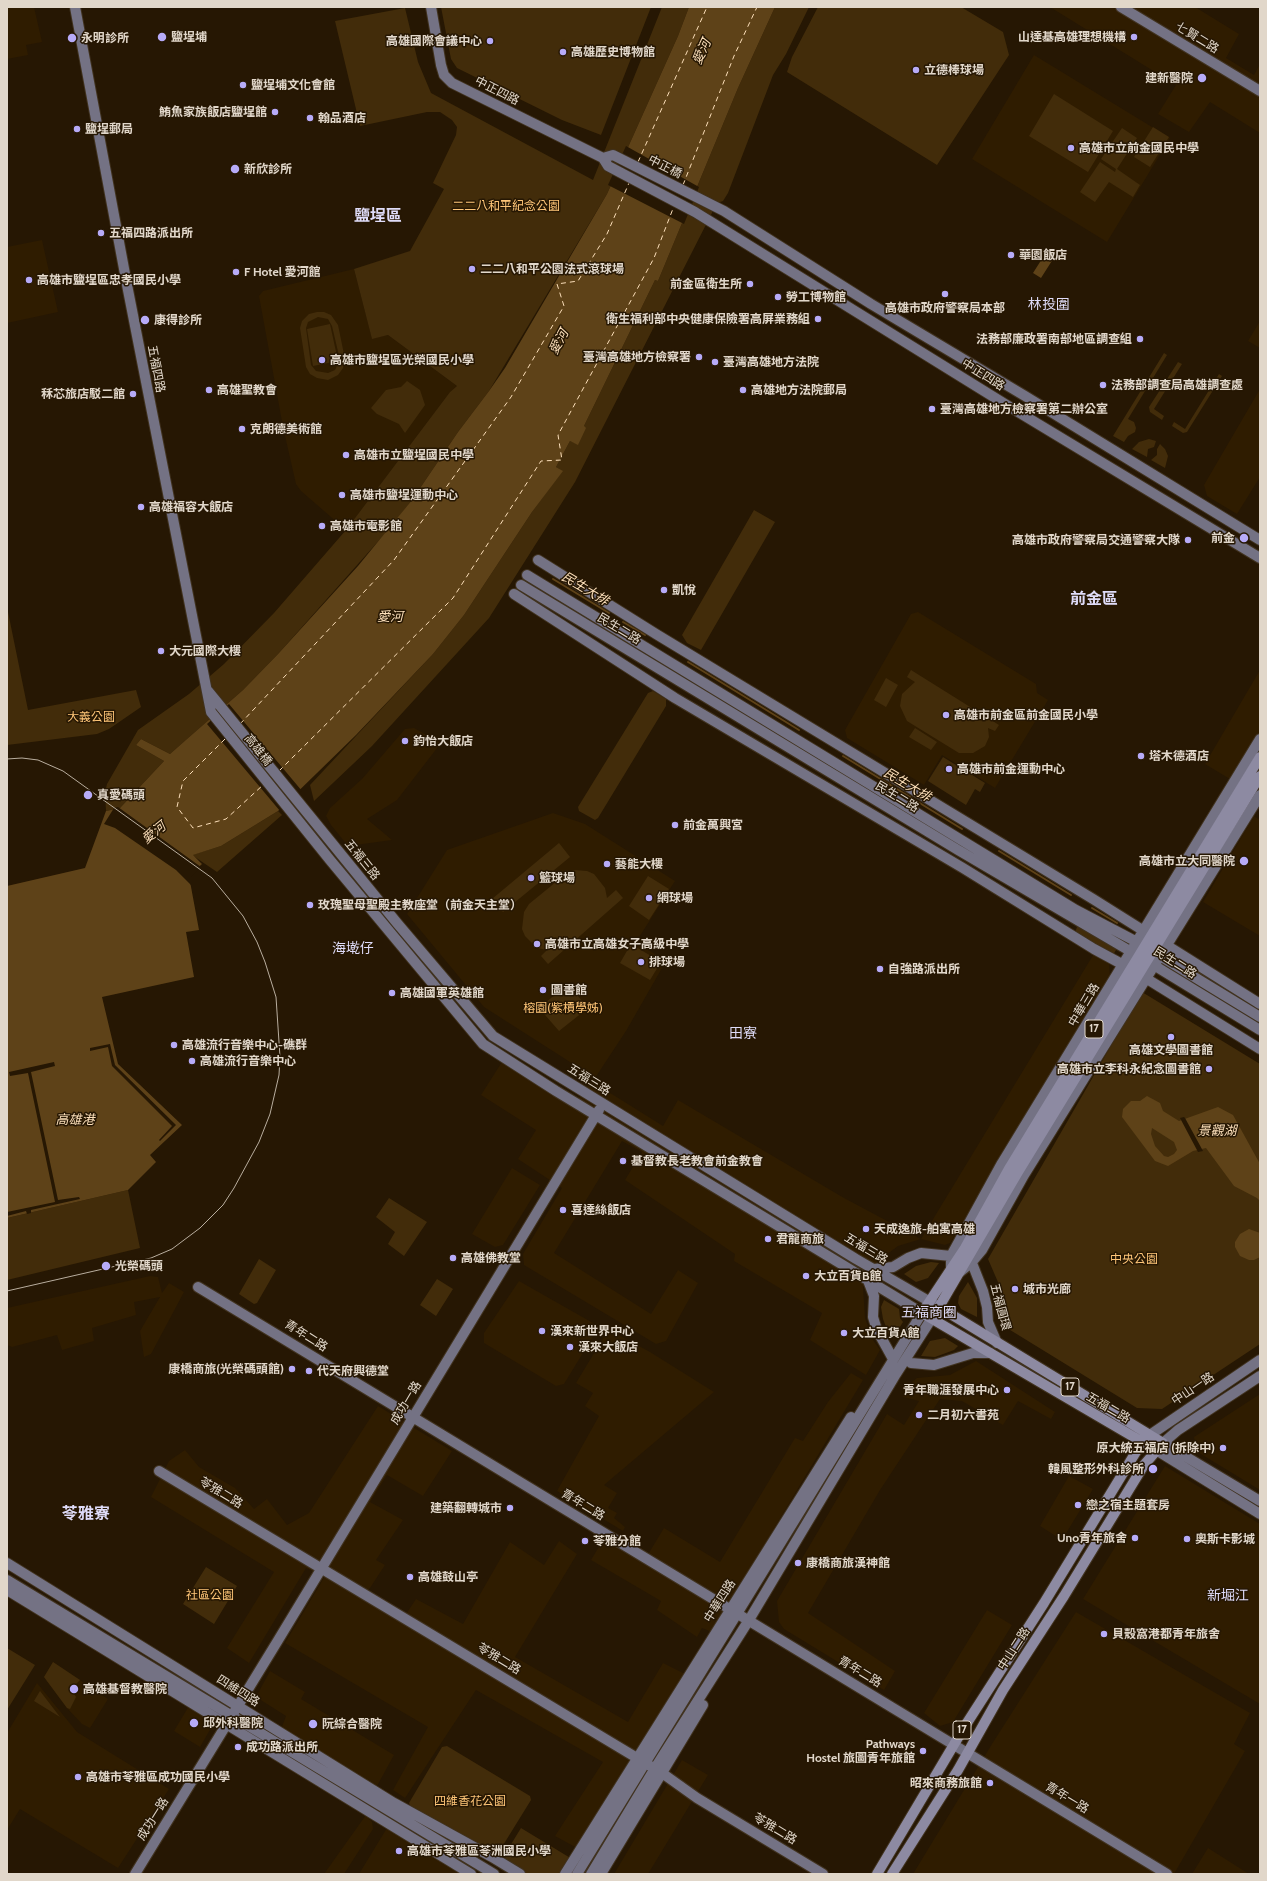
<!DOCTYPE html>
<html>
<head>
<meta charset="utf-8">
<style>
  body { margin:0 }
  #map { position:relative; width:1267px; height:1881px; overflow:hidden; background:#261703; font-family:Cabin,sans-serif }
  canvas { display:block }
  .frame { position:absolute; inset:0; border:8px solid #e1d7ca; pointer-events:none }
</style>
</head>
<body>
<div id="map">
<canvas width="1267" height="1881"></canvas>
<div class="frame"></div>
</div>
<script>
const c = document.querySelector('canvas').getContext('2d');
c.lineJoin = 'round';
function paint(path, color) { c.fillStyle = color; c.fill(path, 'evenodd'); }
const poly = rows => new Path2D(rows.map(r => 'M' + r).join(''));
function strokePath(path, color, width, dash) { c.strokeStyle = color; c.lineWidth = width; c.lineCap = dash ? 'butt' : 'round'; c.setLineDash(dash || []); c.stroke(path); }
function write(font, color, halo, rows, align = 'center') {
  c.font = font + ' Cabin,"Noto Sans TC",sans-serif'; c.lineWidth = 3; c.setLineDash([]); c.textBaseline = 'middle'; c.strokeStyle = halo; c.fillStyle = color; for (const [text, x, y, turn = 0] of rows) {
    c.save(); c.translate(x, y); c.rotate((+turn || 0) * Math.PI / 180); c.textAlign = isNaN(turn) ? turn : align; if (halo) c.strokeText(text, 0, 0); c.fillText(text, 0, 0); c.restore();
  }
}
paint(poly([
  [7,7,34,7,42,42,26,45,28,55,7,59],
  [1050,7,1195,7,1239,34,1226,58,1254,75,1260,64,1260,133,1210,102,1189,132,1158,114,1176,85],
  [1034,55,1170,138,1107,242,972,159],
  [42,240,58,312,7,323,7,247],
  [354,269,372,338,388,335,457,386,450,392,346,530,301,491,296,484,283,427,259,296,263,291],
  [1260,321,1260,348,1248,341],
  [1260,389,1260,477,1237,514,1207,496,1204,485],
  [918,612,1036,684,1037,693,1048,700,995,788,942,755,924,785,847,738,845,730,911,614],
  [1260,670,1260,797,1205,764],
  [414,728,441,743,397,800,367,819,392,840,348,846,331,825,326,816,330,808,362,779,405,729],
  [553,813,585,824,675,881,636,942,666,961,626,1031,595,1078,484,1007,407,914,447,850],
  [1254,816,1260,820,1260,936,1203,902],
  [1095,952,1109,961,1110,980,950,1243,945,1245,921,1239,898,1246,878,1261,863,1287,865,1318,873,1340,880,1350,866,1375,810,1340,822,1313,734,1261,735,1254,625,1180,642,1152,622,1141,554,1253,651,1314,678,1270,698,1283,666,1341,656,1344,524,1265,523,1254,562,1188,518,1159,536,1130,481,1095,507,1054,578,1099,591,1081,663,1126,678,1100,844,1198,921,1239],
  [512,1168,540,1185,503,1245,495,1247,472,1234],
  [150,1276,158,1277,162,1293,169,1283,184,1292,151,1354,144,1357,140,1331,160,1297,134,1302,136,1315,92,1328,94,1341,62,1350,57,1335,12,1347,7,1345,7,1308],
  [519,1281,593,1323,597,1330,564,1384,556,1386,484,1343,484,1333],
  [611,1331,650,1352,714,1392,604,1485,617,1493,608,1508,617,1513,614,1518,625,1527,623,1531,557,1491,599,1416,585,1406,593,1393,576,1383,605,1335],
  [976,1361,1055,1412,1051,1419,1018,1401,1003,1425,962,1401,940,1399,880,1490,808,1613,895,1671,884,1690,784,1629,779,1622,777,1601,887,1414,904,1425,919,1401,903,1397,912,1382,917,1378,950,1375],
  [851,1373,863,1380,712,1632,702,1628,697,1637,657,1610,661,1601,591,1560,603,1540,644,1561,664,1528,720,1562,795,1438,803,1441,828,1402],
  [1260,1394,1260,1490,1196,1451,1194,1437],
  [378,1406,452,1451,423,1496,387,1475,370,1502,403,1520,376,1560,385,1565,368,1591,406,1614,416,1599,463,1624,510,1542,544,1565,559,1541,577,1554,515,1657,628,1722,663,1663,687,1675,577,1848,555,1836,603,1762,476,1690,405,1798,393,1790,428,1727,285,1643,325,1576,306,1568,249,1663,227,1648,274,1572,151,1497,169,1461,185,1450,199,1467,235,1488,254,1509,267,1499,287,1525,309,1513],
  [1165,1466,1260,1524,1260,1704,1083,1599],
  [1069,1476,1093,1489,1062,1540,1040,1526],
  [987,1610,1012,1625,953,1722,940,1726,924,1713],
  [1076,1612,1250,1713,1234,1744,1245,1751,1174,1874,913,1874,992,1744],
  [53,1662,108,1699,90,1728,82,1724,67,1708,44,1677],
  [270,1671,305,1692,301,1699,394,1755,377,1786,280,1732,286,1716,256,1697],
  [37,1683,77,1732,169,1789,118,1868,20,1809,7,1830,7,1733],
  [189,1706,208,1718,211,1728,200,1747,174,1731],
  [682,1760,708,1775,648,1874,614,1874],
  [366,1815,372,1822,373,1829,344,1874,324,1874],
  [387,1828,463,1874,359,1874],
  [1208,1848,1249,1874,1192,1874]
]), '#2f1c00');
paint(poly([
  [441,7,651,7,601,135,562,120,457,68,451,59],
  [662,7,689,7,678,36,607,194,489,391,458,432,412,500,390,528,278,654,243,690,170,754,141,739,136,745,164,761,120,808,106,811,105,793,107,784,138,730,189,694,224,664,274,613,346,530,450,392,457,386,388,335,372,339,354,269,410,251,444,189,433,183,456,135,457,127,452,120,440,112,427,112,360,126,335,21,405,8,418,62,431,93,593,180],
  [775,7,809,7,786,54,773,75,728,193,723,201,717,203,575,482,489,618,372,746,314,801,310,785,433,654,464,615,532,512,562,471,556,467,570,441,578,444,584,426,655,280,658,281,738,88],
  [818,7,961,7,1003,32,1009,55,937,165,787,72,792,57],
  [1054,94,1113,131,1088,172,1029,136],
  [1153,127,1169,137,1150,167,1134,157],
  [1122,128,1137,138,1117,169,1140,185,1133,197,1109,182,1095,202,1080,192,1100,162,1115,172,1116,169,1101,159],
  [317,312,324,312,331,315,338,325,345,359,343,368,338,375,328,380,317,378,310,374,306,367,300,328,302,321,309,314],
  [318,317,328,319,332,326,340,360,335,370,328,373,316,371,311,365,306,328,308,322],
  [330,324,338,361,313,366,307,329],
  [1164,353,1167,355,1128,419,1134,422,1136,428,1135,432,1128,436,1124,442,1113,436],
  [1178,362,1182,364,1154,409,1164,416,1162,420,1150,412,1149,407],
  [1219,374,1222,376,1187,432,1183,433,1172,426,1174,422,1185,429],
  [407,381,420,390,425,405,405,433,399,424,377,414,371,408,386,390,401,387],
  [1149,439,1156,441,1154,447,1148,449,1147,457,1132,449,1139,442],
  [1160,444,1165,449,1168,456,1165,468,1151,460,1157,455,1157,449],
  [754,510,775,522,701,650,687,643,682,635],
  [7,607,28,710,136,690,141,707,109,729,97,734,7,745],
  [911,670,999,725,995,731,988,728,989,737,985,746,973,753,959,753,907,721,900,706,902,694,915,682,907,677],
  [886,678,898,685,886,707,874,700],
  [653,691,666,699,666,706,598,818,595,820,579,811,578,807,648,693],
  [915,728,937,742,931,750,909,737],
  [943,757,985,783,980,792,975,789,966,805,928,781],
  [278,811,282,815,217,872,192,855,221,846],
  [559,843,570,857,503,912,492,899],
  [574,870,587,871,594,874,605,888,607,898,616,890,623,898,548,964,541,956,547,950,537,948,525,936,522,929,524,912,529,904,567,873],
  [648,876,669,889,649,920,629,906],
  [1077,927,1081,927,1115,947,1116,950,1113,955,1075,933],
  [631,944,661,962,650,980,620,963],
  [568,984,588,1008,559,1031,539,1008],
  [1142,992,1260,1064,1260,1344,1162,1409,1137,1408,1002,1325,1004,1313,1004,1296,988,1259],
  [128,1190,140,1248,7,1280,7,1218],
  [389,1198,427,1222,404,1256,388,1244,395,1232,376,1217],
  [259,1259,276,1270,257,1303,254,1304,239,1294],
  [931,1262,939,1263,928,1278,916,1282,904,1274,916,1266],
  [437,1279,453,1289,436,1316,420,1305],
  [968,1282,977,1298,977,1317,961,1309,958,1303,959,1296],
  [884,1300,899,1309,900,1318,903,1322,893,1338,889,1335,883,1319,881,1307],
  [945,1338,958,1346,954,1350,935,1357,921,1356,930,1341],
  [206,1567,237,1586,214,1624,183,1604],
  [7,1648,35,1665,7,1710],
  [53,1662,80,1680,71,1689,76,1697,70,1709,67,1708,44,1677],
  [40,1691,60,1717,34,1701],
  [447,1746,530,1796,531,1800,497,1855,411,1808,409,1803,442,1747],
  [521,1828,572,1859,563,1874,525,1874,502,1859]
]), '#422c0a');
paint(poly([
  [689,7,775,7,738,88,658,281,655,280,584,426,586,428,578,445,570,441,556,467,563,471,532,512,464,615,433,654,356,735,278,811,221,846,193,855,202,864,189,876,199,930,186,932,194,977,102,997,118,1064,182,1125,150,1155,156,1162,128,1190,7,1218,7,886,85,868,106,811,120,808,164,761,136,745,141,739,170,754,187,739,243,690,278,654,358,566,412,500,458,432,489,391,505,368,607,194,678,36],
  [1047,251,1055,256,1041,278,1033,273],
  [1147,1096,1160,1103,1163,1111,1179,1121,1218,1107,1233,1115,1260,1164,1260,1201,1257,1198,1234,1186,1206,1148,1193,1151,1168,1166,1155,1161,1122,1117,1123,1109,1131,1101,1140,1101],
  [1152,1128,1174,1142,1177,1150,1174,1154,1168,1157,1164,1156,1155,1146,1151,1134],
  [1249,1229,1260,1233,1260,1257,1254,1260,1249,1260,1240,1256,1235,1247,1235,1242,1240,1234]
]), '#5e4218');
paint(poly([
  [626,146,699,187,684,224,608,185],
  [229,704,302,791,280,811,207,724],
  [118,807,201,867,191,877,191,885,176,870,115,828,104,824,114,808],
  [110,1044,115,1065,176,1125,160,1141,159,1140,172,1126,112,1066,108,1047,90,1051,90,1048],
  [54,1062,55,1066,31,1072,58,1200,79,1197,80,1199,31,1210,31,1213,27,1214,26,1211,7,1216,7,1212,55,1202,28,1073,10,1076,9,1072],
  [1184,1117,1185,1118,1203,1151,1198,1152,1180,1118]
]), '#261703');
strokePath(poly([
  [553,579,609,613],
  [623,622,645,635],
  [688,662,799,730],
  [843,756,962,829],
  [999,851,1071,895],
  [1092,908,1117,923],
  [1188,966,1226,989],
  [1253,1006,1260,1010]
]), '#5e4218', 2);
strokePath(poly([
  [638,162,707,7],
  [683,185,734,56,757,7],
  [240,724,394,560,511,397,564,306,557,284,578,281,607,234,629,183],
  [225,739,183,781,177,807,193,828,226,819,263,785],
  [279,771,453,598,541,461,562,460,558,435,654,258,674,206]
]), '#fcdfba', 1, [5, 4]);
const secondary = poly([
  [75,7,128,290,211,712,330,860,483,1044,556,1091,922,1313,577,1874],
  [431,7,441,65,444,75,452,83,603,158,608,166,695,212,1005,404,1260,558],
  [1121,7,1260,91],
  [603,158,613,155,724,211,871,304,1025,396,1260,540],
  [538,560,656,634,1093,899,1260,1004],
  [527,575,1076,910,1137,942,1260,1017],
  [521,585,958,850,1147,961,1260,1030],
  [514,594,675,698,963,868,1094,949,1131,969,1260,1049],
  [208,691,397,923,493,1036,856,1259,939,1307,896,1374,749,1620,655,1768,591,1874],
  [970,1258,983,1291,987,1307,988,1322,997,1343],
  [951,1268,951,1256,1002,1163,1260,739],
  [874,1269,893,1267,908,1258,921,1253,951,1256],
  [960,1272,971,1263,982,1250,1024,1175,1260,795],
  [867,1278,874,1296,873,1317,877,1330,893,1359],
  [198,1287,1167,1874],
  [911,1363,934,1365,973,1353,990,1353],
  [1260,1376,1178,1430,1163,1443,1260,1501],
  [1150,1435,1260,1360],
  [1156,1450,1260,1514],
  [159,1471,662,1773,697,1798,823,1874],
  [7,1563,394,1803,492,1857,520,1874],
  [7,1580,494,1874],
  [7,1590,471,1874],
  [135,1874,277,1642,599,1110],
  [565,1874,851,1417],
  [601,1874,703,1705]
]);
const primary = poly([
  [1156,1450,922,1313,965,1248,1010,1167,1260,757],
  [877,1874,965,1726,1044,1603,1142,1442,1146,1439],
  [892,1874,958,1770,1003,1690,1064,1596,1144,1465,1163,1443,939,1307,1018,1172,1260,776]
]);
strokePath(secondary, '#40321f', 12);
strokePath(primary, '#40321f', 12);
strokePath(secondary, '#747284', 10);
strokePath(primary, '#8d8aa2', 10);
strokePath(poly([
  [7,759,22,758,38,760,63,771,212,878,243,916,257,942,265,962,276,997,280,1057,279,1075,270,1114,259,1142,234,1188,223,1205,200,1228,172,1249,151,1258,7,1291]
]), '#b9ae9f', 1);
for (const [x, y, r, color] of [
  [162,37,5,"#b7abf8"],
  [1134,37,4,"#b7abf8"],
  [72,38,5,"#b7abf8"],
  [490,41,4,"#b7abf8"],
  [563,52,4,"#b7abf8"],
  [916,70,4,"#b7abf8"],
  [1202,78,5,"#b7abf8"],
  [243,85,4,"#b7abf8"],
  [275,112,4,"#b7abf8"],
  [310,118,4,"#b7abf8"],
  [77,129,4,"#b7abf8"],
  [1071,148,4,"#b7abf8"],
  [235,169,5,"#b7abf8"],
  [101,233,4,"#b7abf8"],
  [1011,255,4,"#b7abf8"],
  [472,269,4,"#b7abf8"],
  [236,272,4,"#b7abf8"],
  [29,280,4,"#b7abf8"],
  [750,284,4,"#b7abf8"],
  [945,294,4,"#b7abf8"],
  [778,297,4,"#b7abf8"],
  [818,319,4,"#b7abf8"],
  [145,320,5,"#b7abf8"],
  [1140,339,4,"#b7abf8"],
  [699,357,4,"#b7abf8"],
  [322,360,4,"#b7abf8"],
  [715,362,4,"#b7abf8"],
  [1103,385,4,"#b7abf8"],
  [209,390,4,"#b7abf8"],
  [743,390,4,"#b7abf8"],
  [133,394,4,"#b7abf8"],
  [932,409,4,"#b7abf8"],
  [242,429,4,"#b7abf8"],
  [346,455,4,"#b7abf8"],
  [342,495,4,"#b7abf8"],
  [141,507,4,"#b7abf8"],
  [322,526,4,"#b7abf8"],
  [1244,538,5,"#b7abf8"],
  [1188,540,4,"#b7abf8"],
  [664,590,4,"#b7abf8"],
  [161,651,4,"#b7abf8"],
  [946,715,4,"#b7abf8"],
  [405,741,4,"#b7abf8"],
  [1141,756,4,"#b7abf8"],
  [949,769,4,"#b7abf8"],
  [88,795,5,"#b7abf8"],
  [675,825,4,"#b7abf8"],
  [1244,861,5,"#b7abf8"],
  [607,864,4,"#b7abf8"],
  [531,878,4,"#b7abf8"],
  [649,898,4,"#b7abf8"],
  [310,905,4,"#b7abf8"],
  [537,944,4,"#b7abf8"],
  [641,962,4,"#b7abf8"],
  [880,969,4,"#b7abf8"],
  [543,990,4,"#b7abf8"],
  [392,993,4,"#b7abf8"],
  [1171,1037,4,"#b7abf8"],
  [174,1045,4,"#b7abf8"],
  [192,1061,4,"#b7abf8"],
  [1209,1069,4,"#b7abf8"],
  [623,1161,4,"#b7abf8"],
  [563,1210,4,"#b7abf8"],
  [866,1229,4,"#b7abf8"],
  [768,1239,4,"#b7abf8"],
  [453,1258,4,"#b7abf8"],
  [106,1266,5,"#b7abf8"],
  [806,1276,4,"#b7abf8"],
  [1015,1289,4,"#b7abf8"],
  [542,1331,4,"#b7abf8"],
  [844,1333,4,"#b7abf8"],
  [570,1347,4,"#b7abf8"],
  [292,1369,4,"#b7abf8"],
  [309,1371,4,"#b7abf8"],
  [1007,1390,4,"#b7abf8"],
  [919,1415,4,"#b7abf8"],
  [1223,1448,4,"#b7abf8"],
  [1153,1469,5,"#b7abf8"],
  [1078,1505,4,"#b7abf8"],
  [510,1508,4,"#b7abf8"],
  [1135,1538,4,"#b7abf8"],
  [1187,1539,4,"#b7abf8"],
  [585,1541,4,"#b7abf8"],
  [798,1563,4,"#b7abf8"],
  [410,1577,4,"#b7abf8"],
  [1104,1634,4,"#b7abf8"],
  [74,1689,5,"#b7abf8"],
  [194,1723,5,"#b7abf8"],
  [313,1724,5,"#b7abf8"],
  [238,1747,4,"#b7abf8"],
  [923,1751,4,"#b7abf8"],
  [78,1777,4,"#b7abf8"],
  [990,1783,4,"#b7abf8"],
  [399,1851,4,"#b7abf8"]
]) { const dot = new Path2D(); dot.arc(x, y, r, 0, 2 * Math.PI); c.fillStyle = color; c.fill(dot); strokePath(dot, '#261703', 1.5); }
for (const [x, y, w] of [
  [1094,1029,18],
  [1070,1387,18],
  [962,1730,18]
]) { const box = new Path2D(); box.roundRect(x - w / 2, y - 9, w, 18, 3); c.fillStyle = '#261703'; c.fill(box); strokePath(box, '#e1d7ca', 1); }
write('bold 11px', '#e1d7ca', null, [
  ["17",1094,1029],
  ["17",1070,1387],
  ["17",962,1730]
]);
write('bold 12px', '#e1d7ca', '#261703', [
  ["鹽埕埔",171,37],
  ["山達基高雄理想機構",1126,37,"right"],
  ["永明診所",81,38],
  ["高雄國際會議中心",482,41,"right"],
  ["高雄歷史博物館",571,52],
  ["立德棒球場",924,70],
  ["建新醫院",1193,78,"right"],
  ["鹽埕埔文化會館",251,85],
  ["鮪魚家族飯店鹽埕館",267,112,"right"],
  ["翰品酒店",318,118],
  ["鹽埕郵局",85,129],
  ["高雄市立前金國民中學",1079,148],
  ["新欣診所",244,169],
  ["五福四路派出所",109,233],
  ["華園飯店",1019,255],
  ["二二八和平公園法式滾球場",480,269],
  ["F Hotel 愛河館",244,272],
  ["高雄市鹽埕區忠孝國民小學",37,280],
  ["前金區衛生所",742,284,"right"],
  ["勞工博物館",786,297],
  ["高雄市政府警察局本部",945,308,"center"],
  ["衛生福利部中央健康保險署高屏業務組",810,319,"right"],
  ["康得診所",154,320],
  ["法務部廉政署南部地區調查組",1132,339,"right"],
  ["臺灣高雄地方檢察署",691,357,"right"],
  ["高雄市鹽埕區光榮國民小學",330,360],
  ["臺灣高雄地方法院",723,362],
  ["法務部調查局高雄調查處",1111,385],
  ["高雄聖教會",217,390],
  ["高雄地方法院郵局",751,390],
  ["秝芯旅店駁二館",125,394,"right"],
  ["臺灣高雄地方檢察署第二辦公室",940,409],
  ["克朗德美術館",250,429],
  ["高雄市立鹽埕國民中學",354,455],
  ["高雄市鹽埕運動中心",350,495],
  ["高雄福容大飯店",149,507],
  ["高雄市電影館",330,526],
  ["前金",1235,538,"right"],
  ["高雄市政府警察局交通警察大隊",1180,540,"right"],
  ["凱悅",672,590],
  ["大元國際大樓",169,651],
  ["高雄市前金區前金國民小學",954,715],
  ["鈞怡大飯店",413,741],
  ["塔木德酒店",1149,756],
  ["高雄市前金運動中心",957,769],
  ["真愛碼頭",97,795],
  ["前金萬興宮",683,825],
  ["高雄市立大同醫院",1235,861,"right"],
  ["藝能大樓",615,864],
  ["籃球場",539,878],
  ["網球場",657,898],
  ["玫瑰聖母聖殿主教座堂（前金天主堂）",318,905],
  ["高雄市立高雄女子高級中學",545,944],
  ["排球場",649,962],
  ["自強路派出所",888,969],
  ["圖書館",551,990],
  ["高雄國軍英雄館",400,993],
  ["高雄流行音樂中心-礁群",182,1045],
  ["高雄文學圖書館",1171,1050,"center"],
  ["高雄流行音樂中心",200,1061],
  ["高雄市立李科永紀念圖書館",1201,1069,"right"],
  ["基督教長老教會前金教會",631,1161],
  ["喜達絲飯店",571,1210],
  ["天成逸旅-舶寓高雄",874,1229],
  ["君龍商旅",776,1239],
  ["高雄佛教堂",461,1258],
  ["光榮碼頭",115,1266],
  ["大立百貨B館",814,1276],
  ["城市光廊",1023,1289],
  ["漢來新世界中心",550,1331],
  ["大立百貨A館",852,1333],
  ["漢來大飯店",578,1347],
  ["康橋商旅(光榮碼頭館)",284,1369,"right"],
  ["代天府興德堂",317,1371],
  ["青年職涯發展中心",999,1390,"right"],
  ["二月初六書苑",927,1415],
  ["原大統五福店 (拆除中)",1215,1448,"right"],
  ["韓風整形外科診所",1144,1469,"right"],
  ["戀之宿主題套房",1086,1505],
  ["建築翻轉城市",502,1508,"right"],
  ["Uno青年旅舍",1127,1538,"right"],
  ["奧斯卡影城",1195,1539],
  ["苓雅分館",593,1541],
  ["康橋商旅漢神館",806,1563],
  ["高雄鼓山亭",418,1577],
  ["貝殼窩港都青年旅舍",1112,1634],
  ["高雄基督教醫院",83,1689],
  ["邱外科醫院",203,1723],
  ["阮綜合醫院",322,1724],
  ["Pathways",915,1744,"right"],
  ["Hostel 旅圖青年旅館",915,1758,"right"],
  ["成功路派出所",246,1747],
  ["高雄市苓雅區成功國民小學",86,1777],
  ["昭來商務旅館",982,1783,"right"],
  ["高雄市苓雅區苓洲國民小學",407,1851]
], 'left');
write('12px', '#e1d7ca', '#261703', [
  ["七賢二路",1197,38,31],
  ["中正四路",497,91,27],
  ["中正橋",665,167,27],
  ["五福四路",156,369,79],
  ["中正四路",983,375,32],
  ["民生二路",619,629,31],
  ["高雄橋",258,750,51],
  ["民生二路",897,797,31],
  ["五福三路",362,860,51],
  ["民生二路",1175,963,32],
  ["中華三路",1084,1005,-59],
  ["五福三路",589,1080,32],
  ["五福三路",866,1249,31],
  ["五福圓環",1000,1307,75],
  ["青年二路",306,1336,32],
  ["中山一路",1193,1389,-34],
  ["成功一路",406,1403,-59],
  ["五福二路",1108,1408,30],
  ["苓雅二路",221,1493,31],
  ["青年二路",583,1505,31],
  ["中華四路",720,1601,-58],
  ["中山二路",1014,1649,-57],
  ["苓雅二路",499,1659,31],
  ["青年二路",860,1672,31],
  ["四維四路",238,1691,32],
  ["青年一路",1067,1798,31],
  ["成功一路",153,1819,-58],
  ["苓雅二路",775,1829,31]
]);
write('12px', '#ffc678', '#261703', [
  ["二二八和平紀念公園",506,206],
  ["大義公園",91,717],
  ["榕園(紫槓學姊)",563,1008],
  ["中央公園",1134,1259],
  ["社區公園",210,1595],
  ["四維香花公園",470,1801]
]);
write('italic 13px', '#fcdfba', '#261703', [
  ["愛河",702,52,-65],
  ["愛河",559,342,-62],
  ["民生大排",585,589,31],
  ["愛河",390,617],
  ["民生大排",907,785,31],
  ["愛河",154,833,-39],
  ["高雄港",75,1120],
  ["景觀湖",1217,1131]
]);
write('14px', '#dfdcf9', '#261703', [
  ["林投圍",1049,305],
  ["海墘仔",353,949],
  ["田寮",743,1034],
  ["五福商圈",929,1313],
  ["新堀江",1228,1596]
]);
write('bold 16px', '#dfdcf9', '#261703', [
  ["鹽埕區",378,216],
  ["前金區",1094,599],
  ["苓雅寮",86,1514]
]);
</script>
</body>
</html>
